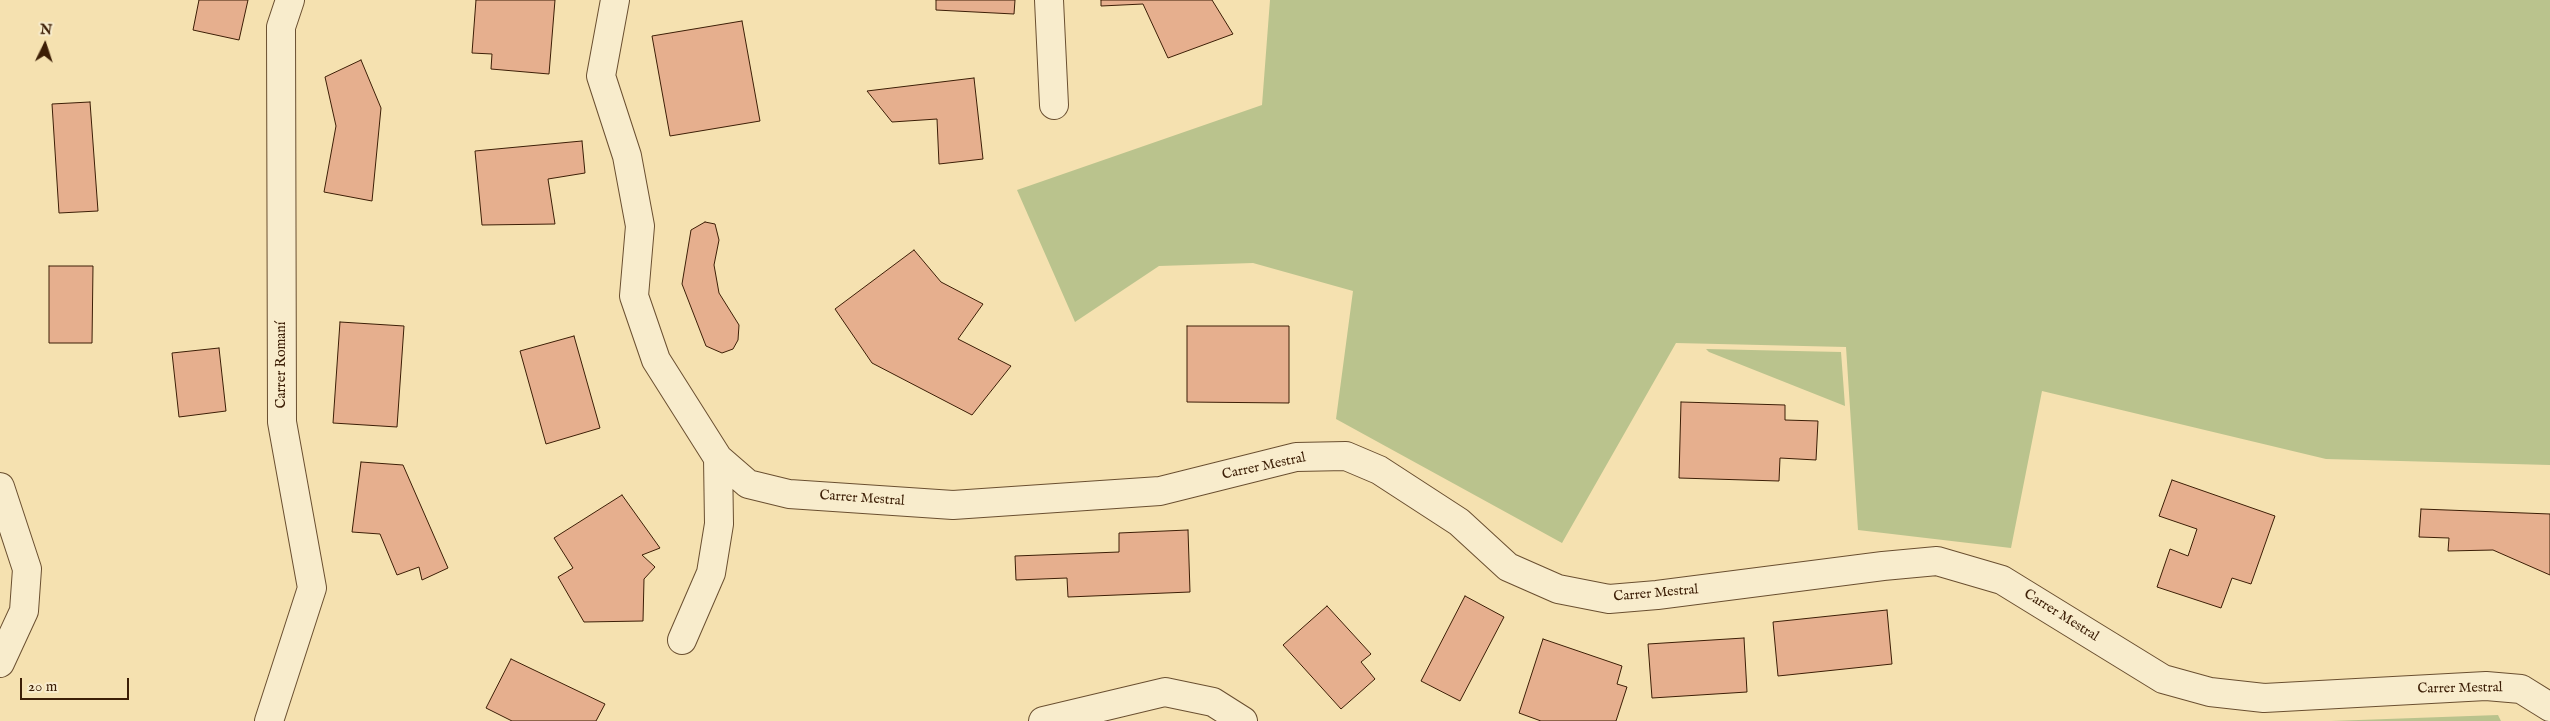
<!DOCTYPE html>
<html>
<head>
<meta charset="utf-8">
<style>
  body { margin:0 }
  #map { position:relative; width:2550px; height:721px; overflow:hidden; background:#f5e1b0; font-family:"IM FELL English",serif }
  canvas { display:block }
  .north { position:absolute; left:20px; top:20px; width:50px; height:50px; -webkit-text-stroke:4px #f8eccc; paint-order:stroke; rotate:4deg; font-size:14px; font-weight:700; line-height:20px; text-align:center; color:#3c1e06 }
  .north::after { content:''; display:block; margin:auto; width:18px; height:22px; background:#3c1e06; clip-path:polygon(50% 0,100% 100%,50% 72%,0 100%) }
  .scale { position:absolute; left:20px; top:678px; width:109px; height:22px; box-sizing:border-box; border:2px solid #3c1e06; border-top:0; padding-left:6px; font-size:15px; line-height:18px; white-space:nowrap; color:#3c1e06; -webkit-text-stroke:4px #f8eccc; paint-order:stroke }
</style>
</head>
<body>
<div id="map">
<canvas width="2550" height="721"></canvas>
<div class="north">N</div>
<div class="scale">20 m</div>
</div>
<script>
const c = document.querySelector('canvas').getContext('2d');
c.lineJoin = 'round';
function paint(path, color) { c.fillStyle = color; c.fill(path, 'evenodd'); }
const poly = rows => new Path2D(rows.map(r => 'M' + r).join(''));
function strokePath(path, color, width, dash) { c.strokeStyle = color; c.lineWidth = width; c.lineCap = dash ? 'butt' : 'round'; c.setLineDash(dash || []); c.stroke(path); }
function write(font, color, halo, rows, align = 'center') {
  c.font = font + ' "IM FELL English",serif'; c.lineWidth = 5; c.setLineDash([]); c.textBaseline = 'middle'; c.strokeStyle = halo; c.fillStyle = color; for (const [text, x, y, turn = 0] of rows) {
    c.save(); c.translate(x, y); c.rotate((+turn || 0) * Math.PI / 180); c.textAlign = isNaN(turn) ? turn : align; if (halo) c.strokeText(text, 0, 0); c.fillText(text, 0, 0); c.restore();
  }
}
paint(poly([
  [1270,0,2550,0,2550,465,2326,459,2042,391,2011,548,1858,530,1846,347,1676,343,1562,543,1336,419,1353,291,1253,263,1159,266,1075,322,1017,190,1262,105],
  [1706,349,1841,352,1845,406,1709,352],
  [2498,715,2501,721,2331,721]
]), '#bac38d');
const building = poly([
  [199,0,248,0,239,40,193,30,199,0],
  [476,0,555,0,549,74,491,69,492,54,472,53,476,0],
  [936,0,1015,0,1014,14,936,10,936,0],
  [1101,0,1212,0,1233,34,1168,58,1143,4,1101,6,1101,0],
  [742,21,760,121,670,136,652,36,742,21],
  [361,60,381,108,372,201,324,192,336,126,325,77,361,60],
  [974,78,983,159,939,164,937,119,892,122,867,91,974,78],
  [90,102,98,211,59,213,52,104,90,102],
  [582,141,585,173,548,179,555,224,482,225,475,151,582,141],
  [705,222,715,224,719,240,714,265,719,293,739,325,738,340,733,349,722,353,706,346,682,284,691,230,705,222],
  [914,250,941,282,983,304,958,339,1011,366,972,415,872,363,835,309,914,250],
  [49,266,93,266,92,343,49,343,49,266],
  [340,322,404,326,397,427,333,423,340,322],
  [1187,326,1289,326,1289,403,1187,402,1187,326],
  [574,336,600,428,546,444,520,351,574,336],
  [219,348,226,411,179,417,172,353,219,348],
  [1681,402,1785,405,1785,420,1818,421,1816,460,1780,458,1779,481,1679,478,1681,402],
  [361,462,403,465,448,568,422,580,419,567,397,575,380,534,352,532,361,462],
  [2172,480,2275,516,2251,584,2232,578,2221,608,2157,587,2170,549,2188,556,2197,529,2159,516,2172,480],
  [622,495,660,548,642,555,655,567,644,579,643,621,584,622,558,577,573,568,554,538,622,495],
  [2421,509,2550,514,2550,575,2493,550,2448,551,2449,538,2419,537,2421,509],
  [1188,530,1190,592,1068,597,1067,578,1016,580,1015,556,1119,552,1119,533,1188,530],
  [1465,596,1504,617,1460,701,1421,681,1465,596],
  [1327,606,1371,654,1361,662,1375,679,1341,709,1283,645,1327,606],
  [1887,610,1892,664,1778,676,1773,622,1887,610],
  [1744,638,1747,692,1652,698,1648,644,1744,638],
  [1543,639,1622,666,1617,684,1627,687,1616,721,1541,721,1519,713,1543,639],
  [511,659,605,704,596,721,512,721,486,708,511,659]
]);
paint(building, '#e6af8e');
strokePath(building, '#3c1e06', 1);
const minor = poly([
  [615,0,601,76,627,156,640,226,634,296,656,360,718,458,719,524,711,573,682,640],
  [1049,0,1054,105],
  [718,458,748,484,789,494,953,505,1160,491,1296,457,1346,456,1379,470,1459,522,1508,567,1558,589,1609,599,1657,595,1883,566,1937,561,2002,580,2163,679,2210,692,2264,698,2486,686,2521,689,2550,707],
  [0,487,27,569,24,611,0,663],
  [269,721,312,588,282,422,281,27,290,0],
  [1043,721,1165,692,1213,702,1243,721]
]);
strokePath(minor, '#6a4f30', 30);
strokePath(minor, '#f8eccc', 28);
write('14px', '#3c1e06', '#f8eccc', [
  ["Carrer Romaní",282,365,-90],
  ["Carrer Mestral",1264,467,-12],
  ["Carrer Mestral",862,499,4],
  ["Carrer Mestral",1656,594,-5],
  ["Carrer Mestral",2061,616,32],
  ["Carrer Mestral",2460,689,-1]
]);
</script>
</body>
</html>
